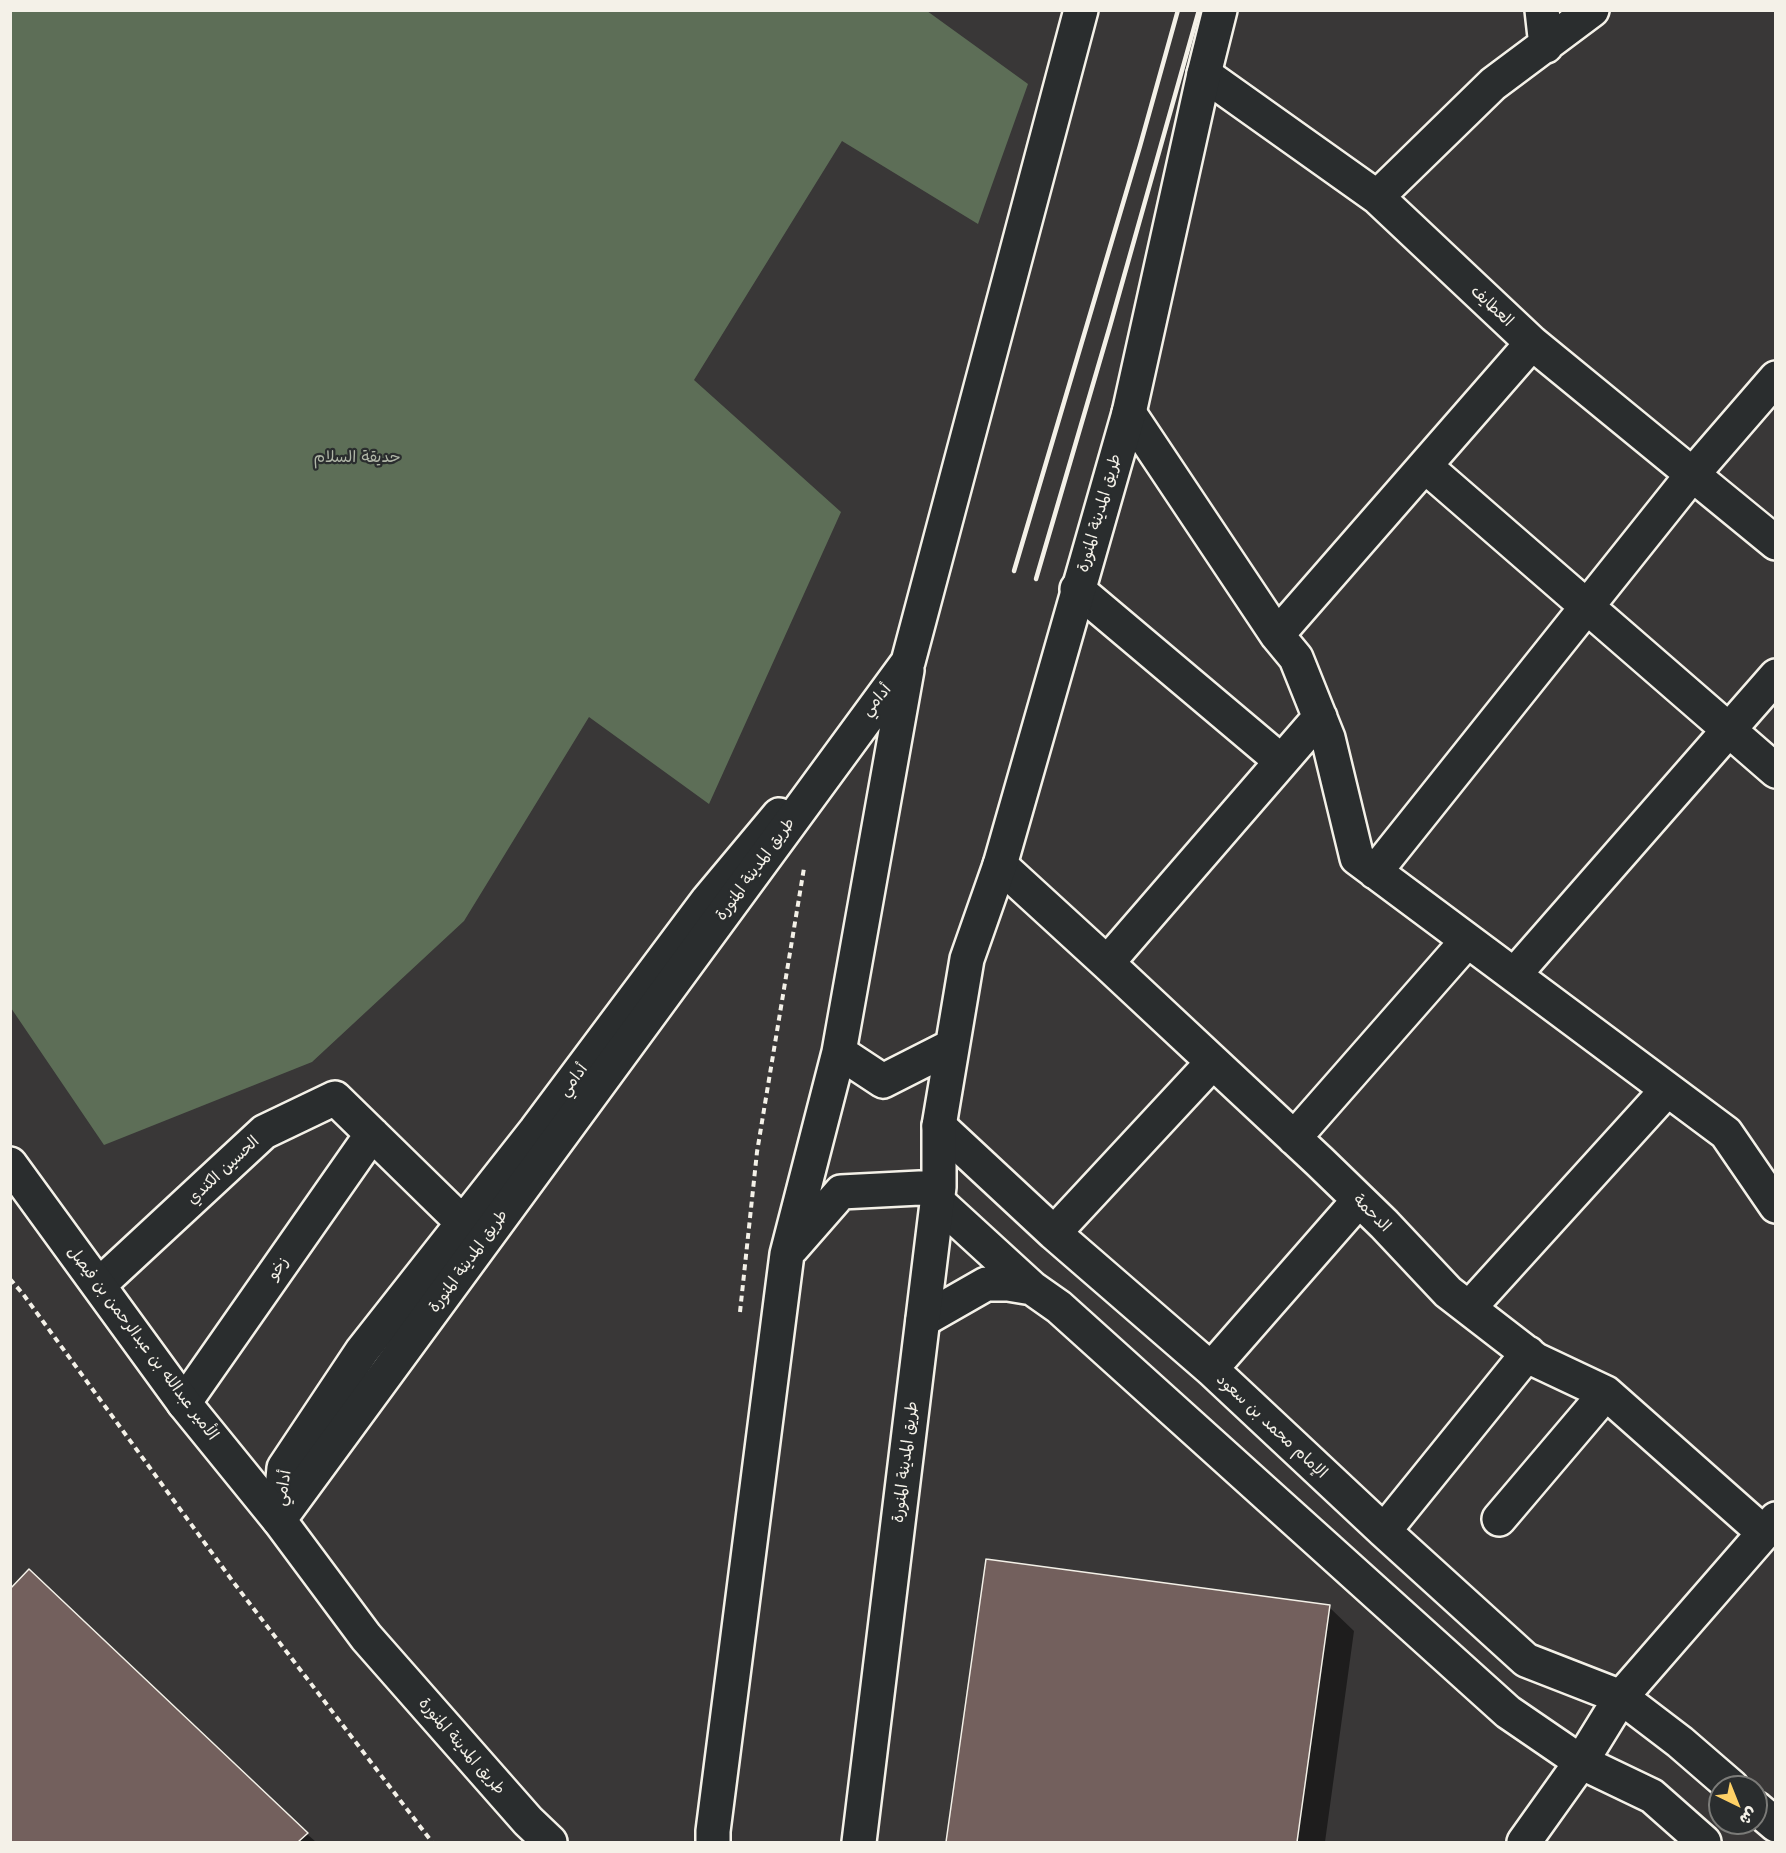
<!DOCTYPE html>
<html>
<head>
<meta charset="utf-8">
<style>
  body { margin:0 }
  #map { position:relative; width:1786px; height:1853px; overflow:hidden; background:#393737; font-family:Mali,"Playpen Sans Arabic",sans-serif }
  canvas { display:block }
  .frame { position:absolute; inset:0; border:12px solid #f4f1e8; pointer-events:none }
  .north { position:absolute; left:1708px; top:1775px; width:60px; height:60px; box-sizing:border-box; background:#2a2d2e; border:2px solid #7b7b78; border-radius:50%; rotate:137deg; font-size:16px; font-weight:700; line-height:24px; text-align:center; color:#f4f1e8 }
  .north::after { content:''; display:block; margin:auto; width:21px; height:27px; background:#ffd166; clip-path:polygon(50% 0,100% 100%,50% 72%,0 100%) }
</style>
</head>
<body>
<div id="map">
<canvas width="1786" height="1853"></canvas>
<div class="frame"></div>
<div class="north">ش</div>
</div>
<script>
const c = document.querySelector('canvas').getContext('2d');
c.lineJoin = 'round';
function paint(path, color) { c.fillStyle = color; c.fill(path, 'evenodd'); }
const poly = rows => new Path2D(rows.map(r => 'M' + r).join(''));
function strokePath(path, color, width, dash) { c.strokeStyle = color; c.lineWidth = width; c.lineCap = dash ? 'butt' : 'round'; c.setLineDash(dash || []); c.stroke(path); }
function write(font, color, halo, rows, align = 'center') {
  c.font = font + ' Mali,"Playpen Sans Arabic",sans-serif'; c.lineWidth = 4.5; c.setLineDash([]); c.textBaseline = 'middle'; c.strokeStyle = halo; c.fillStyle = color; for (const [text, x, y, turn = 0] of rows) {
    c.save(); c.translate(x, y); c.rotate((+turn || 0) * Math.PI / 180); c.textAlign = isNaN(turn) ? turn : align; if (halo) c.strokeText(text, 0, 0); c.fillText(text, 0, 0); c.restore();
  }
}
paint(poly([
  [10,11,927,11,1028,84,978,224,842,141,694,380,841,512,709,804,589,717,464,921,312,1062,104,1145,11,1008]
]), '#5d6e57');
paint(poly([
  [987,1561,1329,1607,1354,1631,1325,1842,948,1842],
  [10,1591,307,1834,316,1842,10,1842]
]), '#0007');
const building = poly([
  [986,1559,1330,1605,1297,1842,946,1842,986,1559],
  [29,1569,308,1833,298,1842,10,1842,10,1589,29,1569]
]);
paint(building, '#73605d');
strokePath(building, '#f4f1e8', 1.5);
const minor = poly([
  [1542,10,1546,46],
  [1204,74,1377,197,1532,343,1776,543],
  [1377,197,1493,84,1592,10],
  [1129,413,1277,635,1296,658,1328,738,1357,858,1726,1133,1776,1206],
  [1425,466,1776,771],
  [1077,589,1281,761],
  [1277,635,1532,343],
  [1000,865,1107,963,1319,1161,1384,1224,1448,1292,1536,1360,1606,1393,1764,1533],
  [1375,872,1692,475,1776,378],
  [1107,963,1320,717],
  [1514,975,1776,676],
  [939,1126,1054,1233,1211,1369,1384,1531,1526,1660,1621,1697,1680,1742,1732,1787],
  [1294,1138,1467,941],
  [937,1201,1032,1288],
  [1054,1233,1213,1062],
  [99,1285,264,1132,335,1098,464,1224],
  [1469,1308,1667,1090],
  [923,1320,986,1284,1008,1284,1032,1288,1059,1307,1508,1712,1581,1762,1652,1796,1704,1842],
  [1211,1369,1359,1200],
  [184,1403,372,1134],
  [1499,1519,1606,1393],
  [279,1520,284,1468,362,1351,536,1130,708,900,779,815],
  [1384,1531,1528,1353],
  [1756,1808,1776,1825],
  [1524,1842,1581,1762,1621,1697,1776,1519]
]);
const major = poly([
  [907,670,839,1052,883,1081,952,1046],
  [10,1164,184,1403,279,1520,366,1637,528,1821,550,1842],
  [792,1248,841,1192,939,1187],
  [279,1520,908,662,1081,10],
  [713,1842,713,1831,787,1254,839,1052],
  [859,1842,939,1187,939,1126,967,959,1000,865,1129,413,1204,74,1220,10]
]);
strokePath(minor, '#f4f1e8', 38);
strokePath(major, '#f4f1e8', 38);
strokePath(poly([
  [10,1279,23,1294,234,1583,432,1842],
  [740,1312,757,1152,804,868]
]), '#f4f1e8', 4, [6, 4.5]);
strokePath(minor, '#2a2d2e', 33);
strokePath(major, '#2a2d2e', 33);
strokePath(poly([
  [1014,571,1140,146,1178,10],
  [1036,579,1110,326,1199,10]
]), '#f4f1e8', 4.5);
write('16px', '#f4f1e8', '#2a2d2e', [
  ["العطايف",1492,306,43],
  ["طريق المدينة المنورة",1099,513,-74],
  ["أدامي",876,700,-49],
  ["طريق المدينة المنورة",755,869,-54],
  ["أدامي",573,1080,-53],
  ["الحسين الكندي",223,1170,-43],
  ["الدحمة",1372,1213,45],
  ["طريق المدينة المنورة",468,1261,-54],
  ["زخو",278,1268,-55],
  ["الأمير عبدالله بن عبدالرحمن بن فيصل",143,1343,53],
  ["الإمام محمد بن سعود",1272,1426,43],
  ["طريق المدينة المنورة",905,1462,-83],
  ["أدامي",283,1488,-81],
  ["طريق المدينة المنورة",462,1746,49]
]);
write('16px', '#b0b6a7', '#2a2d2e', [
  ["حديقة السلام",357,457]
]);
</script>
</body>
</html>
